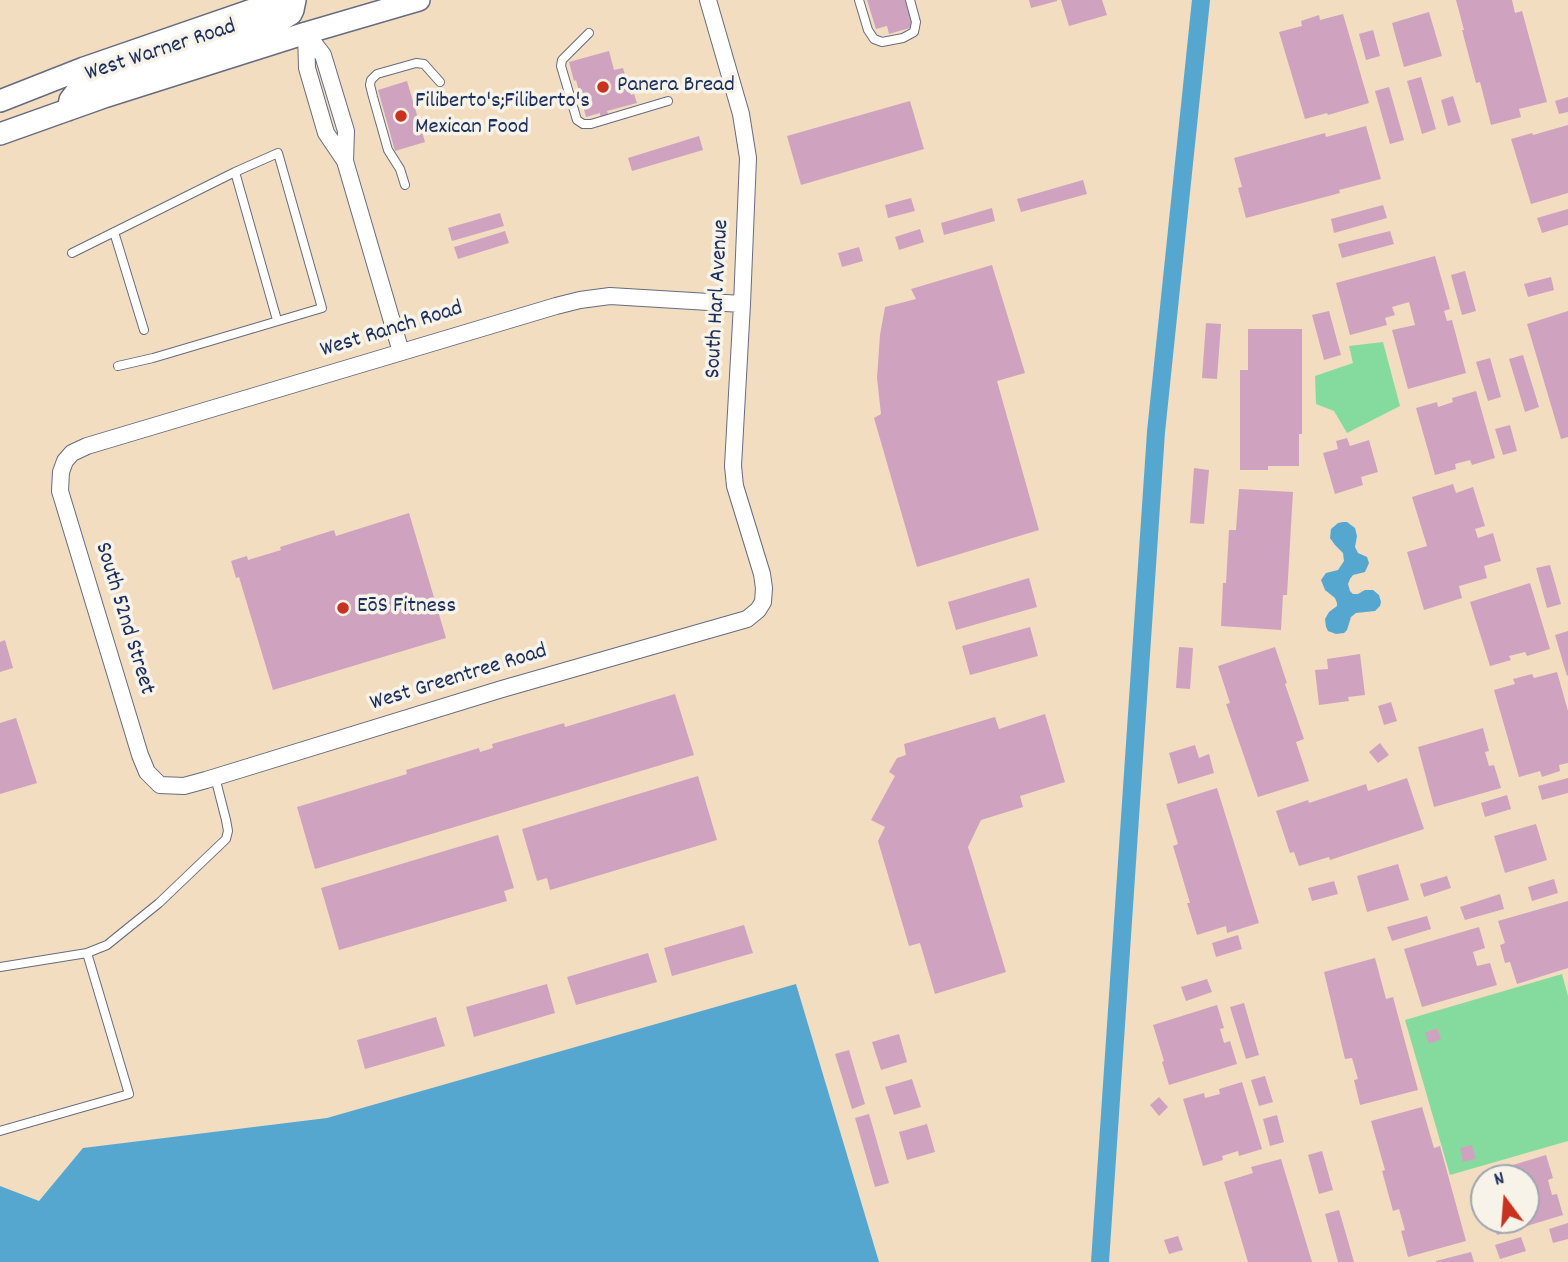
<!DOCTYPE html>
<html>
<head>
<meta charset="utf-8">
<style>
  body { margin:0 }
  #map { position:relative; width:1568px; height:1262px; overflow:hidden; background:#f2ddc0; font-family:Dekko,sans-serif }
  canvas { display:block }
  .north { position:absolute; left:1470px; top:1164px; width:70px; height:70px; box-sizing:border-box; background:#f7f3e8; border:2px solid #9fa5b1; border-radius:50%; rotate:344deg; font-size:19px; font-weight:700; line-height:28px; text-align:center; color:#1b2f5e }
  .north::after { content:''; display:block; margin:auto; width:24px; height:32px; background:#c8321e; clip-path:polygon(50% 0,100% 100%,50% 72%,0 100%) }
</style>
</head>
<body>
<div id="map">
<canvas width="1568" height="1262"></canvas>
<div class="north">N</div>
</div>
<script>
const c = document.querySelector('canvas').getContext('2d');
c.lineJoin = 'round';
function paint(path, color) { c.fillStyle = color; c.fill(path, 'evenodd'); }
const poly = rows => new Path2D(rows.map(r => 'M' + r).join(''));
function strokePath(path, color, width, dash) { c.strokeStyle = color; c.lineWidth = width; c.lineCap = dash ? 'butt' : 'round'; c.setLineDash(dash || []); c.stroke(path); }
function write(font, color, halo, rows, align = 'center') {
  c.font = font + ' Dekko,sans-serif'; c.lineWidth = 7; c.setLineDash([]); c.textBaseline = 'middle'; c.strokeStyle = halo; c.fillStyle = color; for (const [text, x, y, turn = 0] of rows) {
    c.save(); c.translate(x, y); c.rotate((+turn || 0) * Math.PI / 180); c.textAlign = isNaN(turn) ? turn : align; if (halo) c.strokeText(text, 0, 0); c.fillText(text, 0, 0); c.restore();
  }
}
paint(poly([
  [1383,342,1400,406,1347,433,1334,411,1316,404,1315,376,1353,363,1349,346],
  [1562,974,1568,996,1568,1141,1450,1175,1405,1020]
]), '#85db9e');
paint(poly([
  [1343,522,1347,522,1355,528,1357,536,1355,547,1358,553,1367,557,1369,563,1365,572,1353,575,1350,579,1348,584,1350,591,1353,594,1358,594,1365,590,1373,590,1379,595,1381,602,1380,606,1375,611,1356,613,1351,617,1347,630,1344,633,1336,634,1328,631,1326,627,1325,619,1329,612,1337,606,1337,603,1335,598,1325,590,1321,580,1326,573,1338,570,1344,561,1343,553,1335,545,1330,538,1331,529,1338,523],
  [796,984,879,1262,0,1262,0,1186,39,1201,83,1148,327,1118]
]), '#55a7d0');
strokePath(poly([
  [1100,1262,1156,432,1201,0]
]), '#55a7d0', 18);
paint(poly([
  [867,0,905,0,913,27,889,34,887,26,876,29],
  [1029,0,1057,0,1057,1,1031,8],
  [1061,0,1102,0,1107,15,1069,26],
  [1456,0,1512,0,1515,13,1522,11,1547,102,1519,109,1521,117,1491,125,1480,82,1476,83,1462,30,1464,30],
  [1429,12,1442,56,1404,67,1392,23],
  [1343,14,1369,103,1328,115,1327,113,1305,119,1279,32,1302,26,1301,21,1319,15,1320,20],
  [1373,30,1380,56,1366,60,1359,34],
  [609,51,614,70,623,68,631,95,634,94,637,103,607,111,609,117,601,119,600,113,586,117,576,80,574,81,569,62],
  [1421,77,1436,129,1422,134,1407,81],
  [407,81,425,142,395,151,378,90],
  [1389,87,1404,140,1390,144,1375,91],
  [1453,96,1461,122,1448,126,1441,100],
  [1568,97,1568,112,1559,114,1555,101],
  [910,101,924,149,801,185,787,136],
  [1568,125,1568,193,1531,204,1511,139,1532,133,1533,135],
  [1366,126,1381,179,1339,190,1340,193,1246,218,1238,188,1242,187,1234,158,1325,133,1326,137],
  [699,136,703,150,632,171,628,158],
  [1083,180,1087,194,1021,212,1017,199],
  [911,198,915,211,888,218,885,205],
  [1383,205,1387,218,1334,233,1331,219],
  [992,208,995,221,944,235,941,223],
  [1568,209,1568,225,1542,233,1537,218],
  [500,213,504,226,452,241,448,228],
  [920,229,924,242,899,250,895,237],
  [505,231,509,243,458,259,454,247],
  [1390,231,1394,244,1342,258,1338,244],
  [859,247,863,261,842,267,838,253],
  [1435,256,1450,309,1444,311,1447,321,1452,320,1466,373,1408,389,1392,330,1415,325,1409,302,1392,307,1395,315,1385,318,1387,325,1350,335,1336,283],
  [992,265,1025,373,997,381,1039,530,917,567,874,418,881,414,877,378,880,335,885,307,916,299,911,289],
  [1465,271,1476,311,1462,315,1451,275],
  [1551,277,1554,290,1528,297,1524,284],
  [1329,311,1341,355,1324,360,1312,315],
  [1568,311,1568,437,1561,439,1527,324],
  [1206,323,1221,324,1217,379,1202,378],
  [1248,329,1302,329,1302,434,1299,434,1299,466,1268,466,1268,470,1240,470,1240,370,1248,370],
  [1523,355,1539,407,1525,412,1509,359],
  [1490,358,1501,397,1488,401,1476,362],
  [1476,391,1495,458,1472,465,1470,460,1455,464,1456,469,1435,475,1416,408,1437,402,1438,407,1453,402,1452,398],
  [1510,425,1517,451,1503,455,1495,429],
  [1347,438,1350,446,1369,440,1378,472,1361,477,1363,485,1335,494,1323,453,1338,449,1336,441],
  [1194,468,1209,470,1204,524,1190,523],
  [1453,484,1456,493,1473,487,1485,526,1475,529,1478,538,1493,533,1501,561,1484,566,1487,578,1459,586,1462,598,1424,610,1407,552,1427,546,1412,497],
  [1239,489,1293,492,1287,595,1283,595,1281,630,1221,626,1223,583,1226,583,1229,530,1236,530],
  [409,513,446,638,273,690,239,577,236,578,231,561,247,556,248,560,281,550,280,547,334,530,336,536],
  [1550,565,1561,604,1547,608,1536,568],
  [1029,578,1037,607,956,630,948,602],
  [1530,583,1550,649,1527,656,1525,652,1509,656,1511,660,1490,666,1470,602],
  [1030,627,1038,656,970,675,962,646],
  [1568,631,1568,675,1567,676,1555,635],
  [5,640,13,668,0,672,0,642],
  [1179,647,1193,648,1190,689,1176,688],
  [1275,647,1287,683,1285,684,1304,739,1296,742,1309,781,1258,797,1226,704,1230,703,1218,666],
  [1360,654,1365,695,1348,697,1349,701,1319,705,1315,670,1328,669,1327,659],
  [1557,672,1568,711,1568,763,1559,765,1560,771,1542,777,1540,771,1519,777,1494,690,1515,684,1513,679,1532,674,1534,678],
  [675,694,694,755,315,869,297,807,407,774,406,770,479,748,480,752,493,748,492,744,564,723,565,727],
  [1391,702,1397,721,1384,725,1378,706],
  [1045,714,1065,782,1020,796,1023,807,981,820,968,847,1006,972,935,994,920,943,909,946,878,841,885,827,871,820,895,776,889,772,897,758,906,755,904,744,995,717,999,729],
  [16,718,37,783,0,794,0,723],
  [1483,728,1489,751,1485,752,1489,766,1494,765,1501,788,1434,807,1418,747],
  [1380,743,1389,755,1378,763,1369,752],
  [1195,745,1199,758,1209,754,1214,773,1178,784,1169,753],
  [698,776,717,840,550,890,547,878,537,881,522,829],
  [1407,778,1424,829,1330,860,1329,857,1299,866,1294,852,1290,853,1276,811,1308,800,1309,803,1366,784,1368,791],
  [1568,778,1568,793,1542,800,1538,786],
  [1217,788,1259,923,1227,933,1226,926,1197,935,1187,903,1190,903,1173,846,1178,844,1166,804],
  [1507,795,1511,809,1485,817,1481,803],
  [1536,824,1547,860,1505,873,1494,836],
  [498,835,514,888,504,891,507,901,339,950,321,888],
  [1398,864,1409,900,1367,912,1357,876],
  [1447,876,1451,888,1424,897,1420,884],
  [1554,879,1558,893,1532,901,1528,887],
  [1334,881,1338,894,1312,901,1308,888],
  [1500,894,1504,909,1465,920,1460,907],
  [1568,901,1568,968,1517,984,1510,962,1505,963,1500,945,1505,943,1498,921],
  [1427,916,1431,929,1392,941,1387,927],
  [744,925,753,953,672,976,664,948],
  [1479,927,1485,948,1473,952,1477,966,1490,963,1497,985,1422,1007,1404,949],
  [1238,935,1242,949,1216,957,1212,943],
  [648,953,657,982,576,1005,567,977],
  [1375,958,1386,999,1393,997,1418,1090,1360,1105,1354,1080,1358,1079,1352,1058,1345,1059,1324,972],
  [1207,979,1212,992,1186,1001,1181,987],
  [547,984,555,1013,474,1037,466,1007],
  [1244,1003,1259,1055,1246,1059,1230,1007],
  [1217,1005,1224,1028,1220,1029,1224,1043,1230,1041,1237,1064,1169,1085,1162,1062,1164,1061,1153,1025],
  [436,1017,445,1046,365,1069,357,1040],
  [1437,1028,1441,1039,1429,1044,1425,1033],
  [899,1034,907,1062,881,1070,872,1042],
  [849,1050,865,1104,852,1109,835,1054],
  [1265,1076,1273,1102,1259,1106,1251,1080],
  [912,1079,921,1107,894,1115,885,1087],
  [1242,1082,1262,1149,1239,1156,1238,1151,1222,1156,1223,1160,1203,1166,1183,1099,1204,1093,1205,1098,1220,1094,1219,1089],
  [1159,1097,1168,1107,1159,1116,1150,1105],
  [1422,1107,1434,1148,1440,1146,1466,1241,1408,1257,1401,1231,1405,1230,1399,1209,1393,1211,1382,1171,1385,1170,1371,1121],
  [869,1114,889,1183,875,1187,855,1118],
  [1277,1115,1284,1142,1270,1146,1263,1119],
  [927,1124,935,1152,907,1160,899,1132],
  [1472,1145,1476,1159,1463,1162,1460,1148],
  [1322,1151,1333,1190,1319,1194,1308,1155],
  [1546,1155,1553,1178,1548,1180,1552,1195,1557,1194,1563,1215,1497,1235,1492,1220,1526,1220,1526,1178,1484,1178,1483,1186,1480,1175],
  [1281,1159,1312,1262,1248,1262,1224,1182,1253,1173,1251,1167],
  [1339,1210,1354,1262,1338,1262,1325,1214],
  [1568,1223,1568,1239,1553,1243,1549,1229],
  [1178,1236,1183,1250,1169,1254,1164,1240],
  [1521,1237,1526,1251,1500,1259,1495,1245],
  [1471,1252,1474,1262,1436,1262,1436,1261]
]), '#cfa3bf');
const lane = poly([
  [859,0,868,30,874,39,882,42,903,38,914,32,916,22,910,0],
  [589,33,562,60,561,66,577,120,583,124,591,124,668,101],
  [235,172,277,320],
  [405,185,400,169,388,150,373,97,370,85,371,80,377,74,416,63,424,64,440,82],
  [114,232,144,330],
  [72,253,235,172,278,153,322,308,153,358,118,366],
  [0,967,87,953,107,945,159,903,226,839,228,831,226,820,215,777],
  [0,1131,129,1094,87,953]
]);
const street = poly([
  [708,0,741,114,748,158,742,304,733,466,735,486,762,574,764,588,763,602,758,610,747,619,502,689,206,780,184,786,160,785,147,772,140,755,60,491,61,472,65,461,72,453,87,446,556,306,580,300,610,296,742,304],
  [306,33,307,68,326,133,345,161,401,352],
  [306,33,323,55,346,131,345,161]
]);
const secondary = poly([
  [0,101,84,68,281,0],
  [68,110,70,100,76,92,99,81,276,23,291,14,293,10,295,0],
  [0,134,104,97,306,33,419,0]
]);
strokePath(lane, '#666c80', 10);
strokePath(street, '#666c80', 18);
strokePath(secondary, '#666c80', 24);
strokePath(lane, '#fff', 8);
strokePath(street, '#fff', 16);
strokePath(secondary, '#fff', 21);
for (const [x, y, r, color] of [
  [603,87,7,"#c8321e"],
  [401,116,7,"#c8321e"],
  [343,608,7,"#c8321e"]
]) { const dot = new Path2D(); dot.arc(x, y, r, 0, 2 * Math.PI); c.fillStyle = color; c.fill(dot); strokePath(dot, '#f7f3e8', 2.5); }
write('23px', '#1b2f5e', '#f7f3e8', [
  ["West Warner Road",161,52,-18],
  ["South Harl Avenue",719,299,-87],
  ["West Ranch Road",392,331,-17],
  ["South 52nd Street",123,619,73],
  ["West Greentree Road",459,679,-17]
]);
write('23px', '#1b2f5e', '#f7f3e8', [
  ["Panera Bread",617,87],
  ["Filiberto's;Filiberto's",415,103],
  ["Mexican Food",415,129],
  ["EōS Fitness",357,608]
], 'left');
</script>
</body>
</html>
